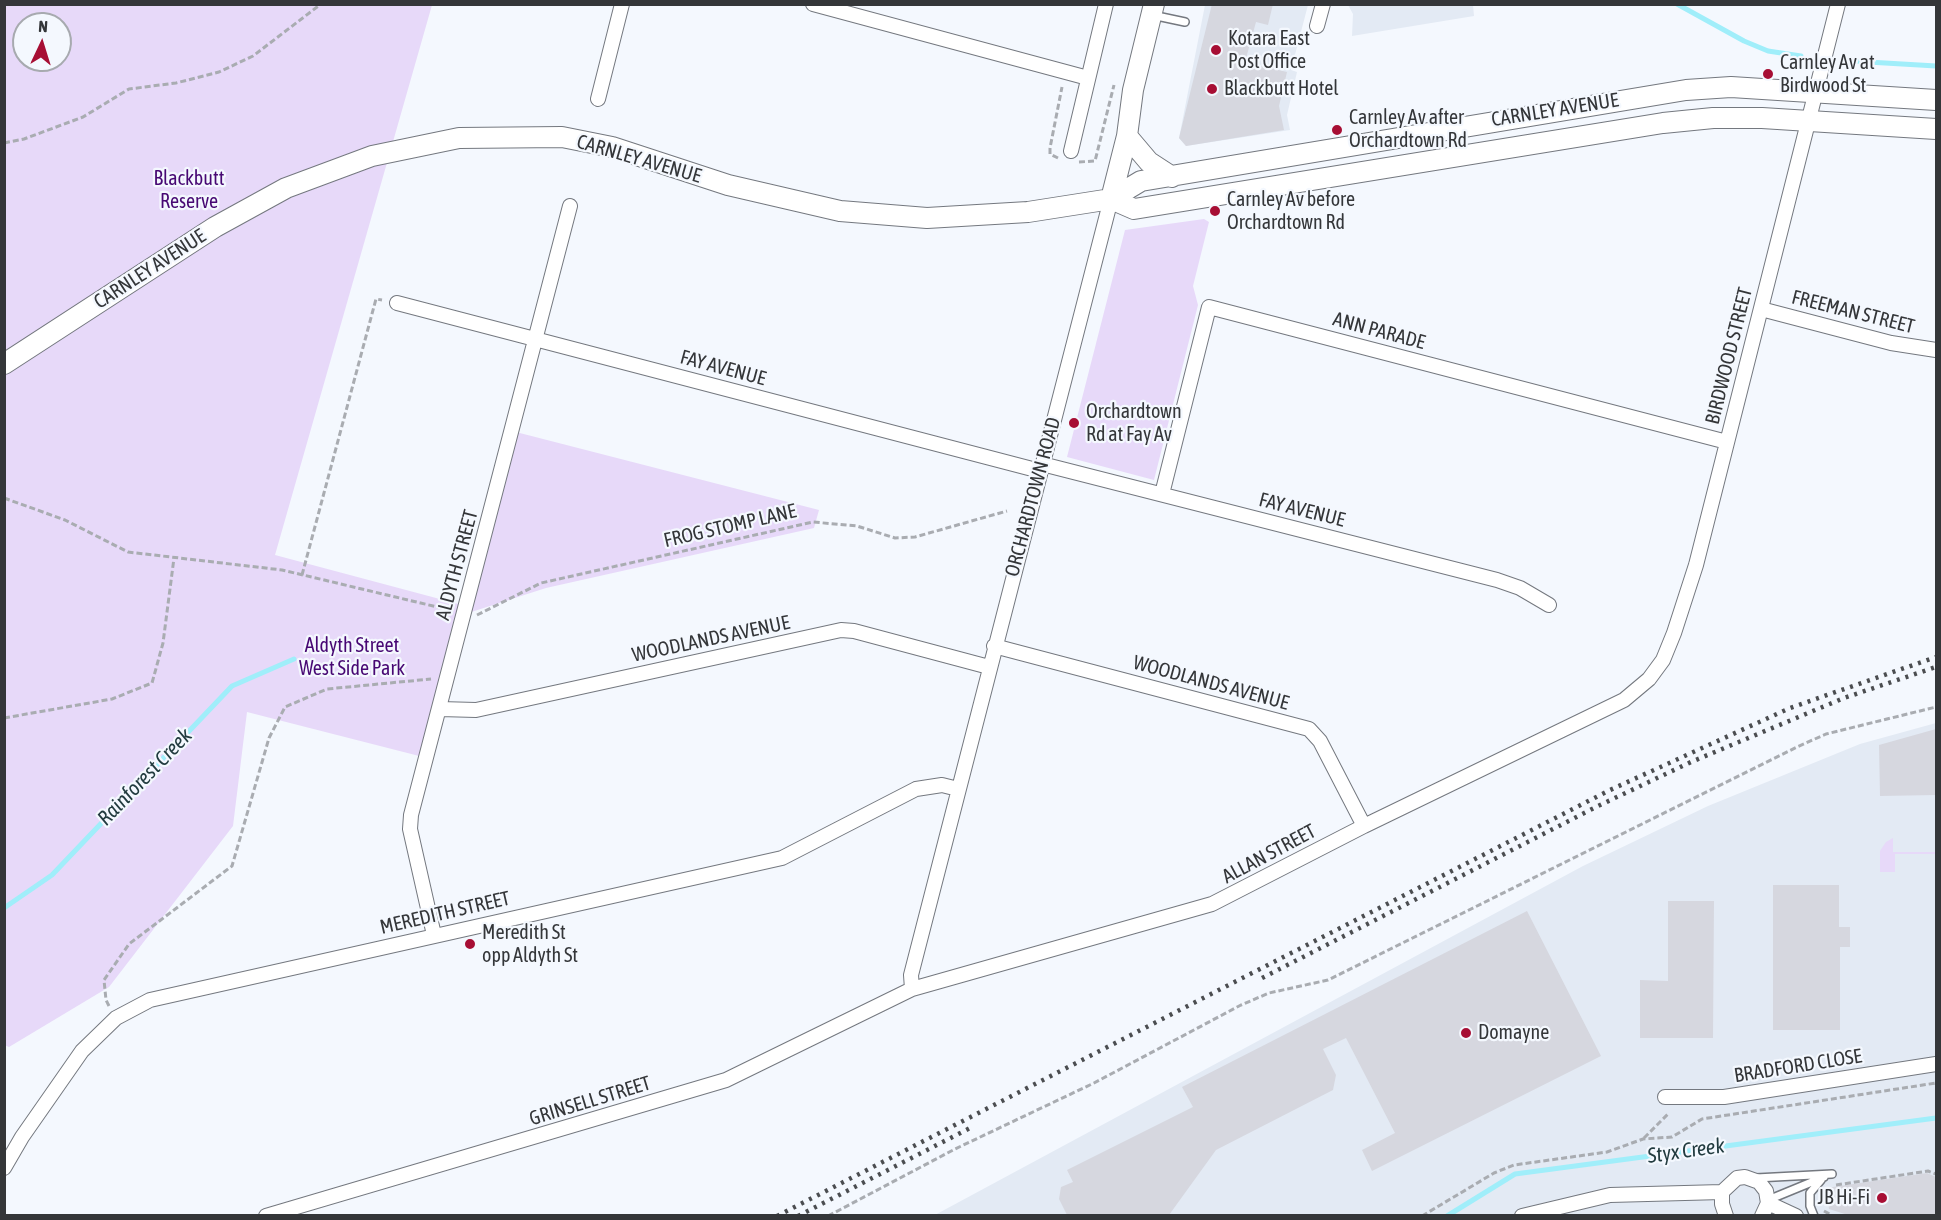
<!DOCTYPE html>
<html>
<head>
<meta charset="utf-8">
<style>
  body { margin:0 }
  #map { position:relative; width:1941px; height:1220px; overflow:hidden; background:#f4f8fe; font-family:"Asap Condensed",sans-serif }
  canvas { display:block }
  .frame { position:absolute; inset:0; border:6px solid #343639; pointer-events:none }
  .north { position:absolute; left:12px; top:12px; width:60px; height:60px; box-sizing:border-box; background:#f4f8fe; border:2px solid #a7aaaf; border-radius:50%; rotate:4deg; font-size:16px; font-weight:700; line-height:24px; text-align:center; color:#343639 }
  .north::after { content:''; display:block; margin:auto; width:21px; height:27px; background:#a70e34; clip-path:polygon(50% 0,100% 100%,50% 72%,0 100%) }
</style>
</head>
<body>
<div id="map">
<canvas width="1941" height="1220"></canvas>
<div class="frame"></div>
<div class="north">N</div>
</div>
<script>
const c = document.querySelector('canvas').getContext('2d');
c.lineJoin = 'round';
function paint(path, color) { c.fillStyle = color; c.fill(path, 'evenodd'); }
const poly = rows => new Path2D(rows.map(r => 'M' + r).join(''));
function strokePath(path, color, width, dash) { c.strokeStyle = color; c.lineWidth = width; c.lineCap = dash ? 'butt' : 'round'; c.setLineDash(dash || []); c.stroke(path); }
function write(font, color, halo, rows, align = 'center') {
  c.font = font + ' "Asap Condensed",sans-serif'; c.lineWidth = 4.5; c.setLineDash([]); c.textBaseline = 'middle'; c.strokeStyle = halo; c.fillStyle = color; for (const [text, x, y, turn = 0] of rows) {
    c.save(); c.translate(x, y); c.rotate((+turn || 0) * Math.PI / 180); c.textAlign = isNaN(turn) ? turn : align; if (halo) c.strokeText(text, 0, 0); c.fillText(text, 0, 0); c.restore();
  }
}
paint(poly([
  [1205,5,1308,5,1291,70,1297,72,1287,115,1290,130,1186,146,1179,138],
  [1348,5,1473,5,1474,16,1352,36,1353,14],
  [1936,723,1936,1215,933,1216,1583,866,1708,806,1860,744]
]), '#e3eaf4');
paint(poly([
  [4,5,432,5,275,555,466,606,512,431,819,510,814,528,546,588,465,614,427,758,247,712,233,826,109,987,9,1047,4,1045],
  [24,24,60,24,60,60,24,60],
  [1204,219,1209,222,1193,286,1198,305,1154,480,1067,457,1125,230],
  [1893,838,1893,852,1936,852,1936,854,1895,854,1895,872,1880,872,1880,851,1886,842]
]), '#e7d9f9');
strokePath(poly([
  [1677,4,1744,41,1768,51,1801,56],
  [1851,61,1936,66],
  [4,908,52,875,232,686,294,659],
  [1447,1216,1515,1174,1936,1118]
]), '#a0eefa', 5);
paint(poly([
  [1212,4,1273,4,1268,25,1256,22,1245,62,1287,72,1279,106,1284,130,1186,146,1179,138],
  [1936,729,1936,795,1880,796,1879,745],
  [1773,885,1839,885,1839,927,1850,927,1850,947,1840,947,1840,1030,1773,1030],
  [1668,901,1714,901,1713,1038,1640,1038,1640,980,1668,981],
  [1527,911,1601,1056,1372,1171,1362,1150,1395,1133,1346,1038,1323,1049,1336,1075,1333,1090,1216,1150,1169,1215,1067,1215,1059,1199,1061,1187,1073,1182,1067,1170,1193,1107,1182,1087],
  [1927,1173,1936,1177,1936,1215,1848,1215,1829,1209,1826,1188]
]), '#d6d7df');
const lane = poly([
  [1152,15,1185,22],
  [1756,1178,1832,1174],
  [1768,1200,1824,1177],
  [1814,1216,1810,1206,1810,1193,1821,1180]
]);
const street = poly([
  [813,4,1088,78],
  [1317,26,1323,4],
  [598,99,622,4],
  [1071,151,1106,4],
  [397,303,1040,471],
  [1761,309,1891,343,1936,350],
  [1042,464,1497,580,1520,588,1549,605],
  [1162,494,1209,307,1727,442],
  [994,646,1309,729,1320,741,1364,826],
  [440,709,476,710,841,630,854,631,989,667],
  [434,935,410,829,411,815,570,206],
  [912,989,911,975,1111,199],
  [1665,1097,1724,1097,1936,1064],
  [4,1168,22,1137,82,1051,116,1018,150,1000,782,858,916,789,942,785,958,789],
  [1768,1203,1796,1216],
  [266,1216,726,1080,912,989,1212,904,1364,826,1624,700,1649,679,1663,660,1674,633,1696,565,1838,4],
  [1522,1216,1610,1195,1722,1192],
  [1726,1216,1722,1204,1722,1192,1737,1178,1745,1177,1759,1182,1766,1191,1768,1203,1762,1216]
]);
const secondary = poly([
  [1127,136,1149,162,1172,177],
  [1111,199,1134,209,1663,123,1713,118,1762,118,1936,129],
  [1111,199,1127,136,1133,90,1154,4],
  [4,364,215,227,286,188,372,156,459,138,562,137,612,147,728,185,840,211,927,218,1028,212,1111,199,1141,181,1686,90,1731,87,1936,100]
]);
strokePath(lane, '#74787f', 10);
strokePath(street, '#74787f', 16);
strokePath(secondary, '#74787f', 22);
strokePath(poly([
  [4,143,24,139,83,117,129,89,176,83,219,72,253,56,321,4],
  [1058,158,1050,154,1050,148,1062,87],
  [1079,162,1095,161,1114,85],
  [4,498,65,520,128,552,282,570,450,610],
  [302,575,376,299,382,300],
  [477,615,541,583,813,522,857,526,895,538,915,537,1007,511],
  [4,718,112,699,152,683,163,643,174,558],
  [109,1006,106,1000,104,980,129,944,232,866,269,738,285,707,327,689,431,679],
  [1644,1138,1669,1113],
  [1836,1185,1928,1171,1936,1174],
  [1824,1211,1833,1216],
  [828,1216,955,1149,1094,1083,1241,1005,1269,993,1328,980,1797,747,1826,734,1936,707],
  [1422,1216,1494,1173,1514,1165,1607,1152,1643,1139,1672,1137,1702,1119,1936,1083]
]), '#a9acb1', 3, [6, 3]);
strokePath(lane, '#fff', 7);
strokePath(street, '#fff', 14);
strokePath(secondary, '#fff', 20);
strokePath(poly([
  [1262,978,1598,806,1691,762,1844,698,1936,667],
  [777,1216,1610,790,1790,708,1936,657],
  [798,1216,974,1126]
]), '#4b4d50', 4.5, [3, 6]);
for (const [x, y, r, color] of [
  [1216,50,6,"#a70e34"],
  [1768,74,6,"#a70e34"],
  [1212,89,6,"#a70e34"],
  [1337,130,6,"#a70e34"],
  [1215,211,6,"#a70e34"],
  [1074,423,6,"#a70e34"],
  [470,944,6,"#a70e34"],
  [1466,1033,6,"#a70e34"],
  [1882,1198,6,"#a70e34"]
]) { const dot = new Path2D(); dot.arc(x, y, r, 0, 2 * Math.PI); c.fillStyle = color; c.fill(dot); strokePath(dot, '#f4f8fe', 2); }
write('20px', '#343639', '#f4f8fe', [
  ["Kotara East",1228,39],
  ["Post Office",1228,62],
  ["Carnley Av at",1780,63],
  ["Birdwood St",1780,86],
  ["Blackbutt Hotel",1224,89],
  ["Carnley Av after",1349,118],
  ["Orchardtown Rd",1349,141],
  ["Carnley Av before",1227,200],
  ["Orchardtown Rd",1227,223],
  ["Orchardtown",1086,412],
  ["Rd at Fay Av",1086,435],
  ["Meredith St",482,933],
  ["opp Aldyth St",482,956],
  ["Domayne",1478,1033],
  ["JB Hi-Fi",1870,1198,"right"]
], 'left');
write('20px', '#343639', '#f4f8fe', [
  ["CARNLEY AVENUE",1555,110,-9],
  ["CARNLEY AVENUE",639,159,16],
  ["CARNLEY AVENUE",150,269,-33],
  ["FREEMAN STREET",1853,312,14],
  ["ANN PARADE",1379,331,15],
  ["BIRDWOOD STREET",1729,356,-76],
  ["FAY AVENUE",723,368,15],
  ["ORCHARDTOWN ROAD",1033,497,-75],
  ["FAY AVENUE",1302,510,14],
  ["FROG STOMP LANE",730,526,-13],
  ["ALDYTH STREET",457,565,-75],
  ["WOODLANDS AVENUE",711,639,-12],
  ["WOODLANDS AVENUE",1211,683,15],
  ["ALLAN STREET",1269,854,-28],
  ["MEREDITH STREET",445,913,-13],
  ["BRADFORD CLOSE",1798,1066,-9],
  ["GRINSELL STREET",590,1101,-17]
]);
write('20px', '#470873', '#f4f8fe', [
  ["Blackbutt",189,179],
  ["Reserve",189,202],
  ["Aldyth Street",352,646],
  ["West Side Park",352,669]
]);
write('italic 21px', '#223b3f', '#f4f8fe', [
  ["Rainforest Creek",145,777,-46],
  ["Styx Creek",1686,1151,-8]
]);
</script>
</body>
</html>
